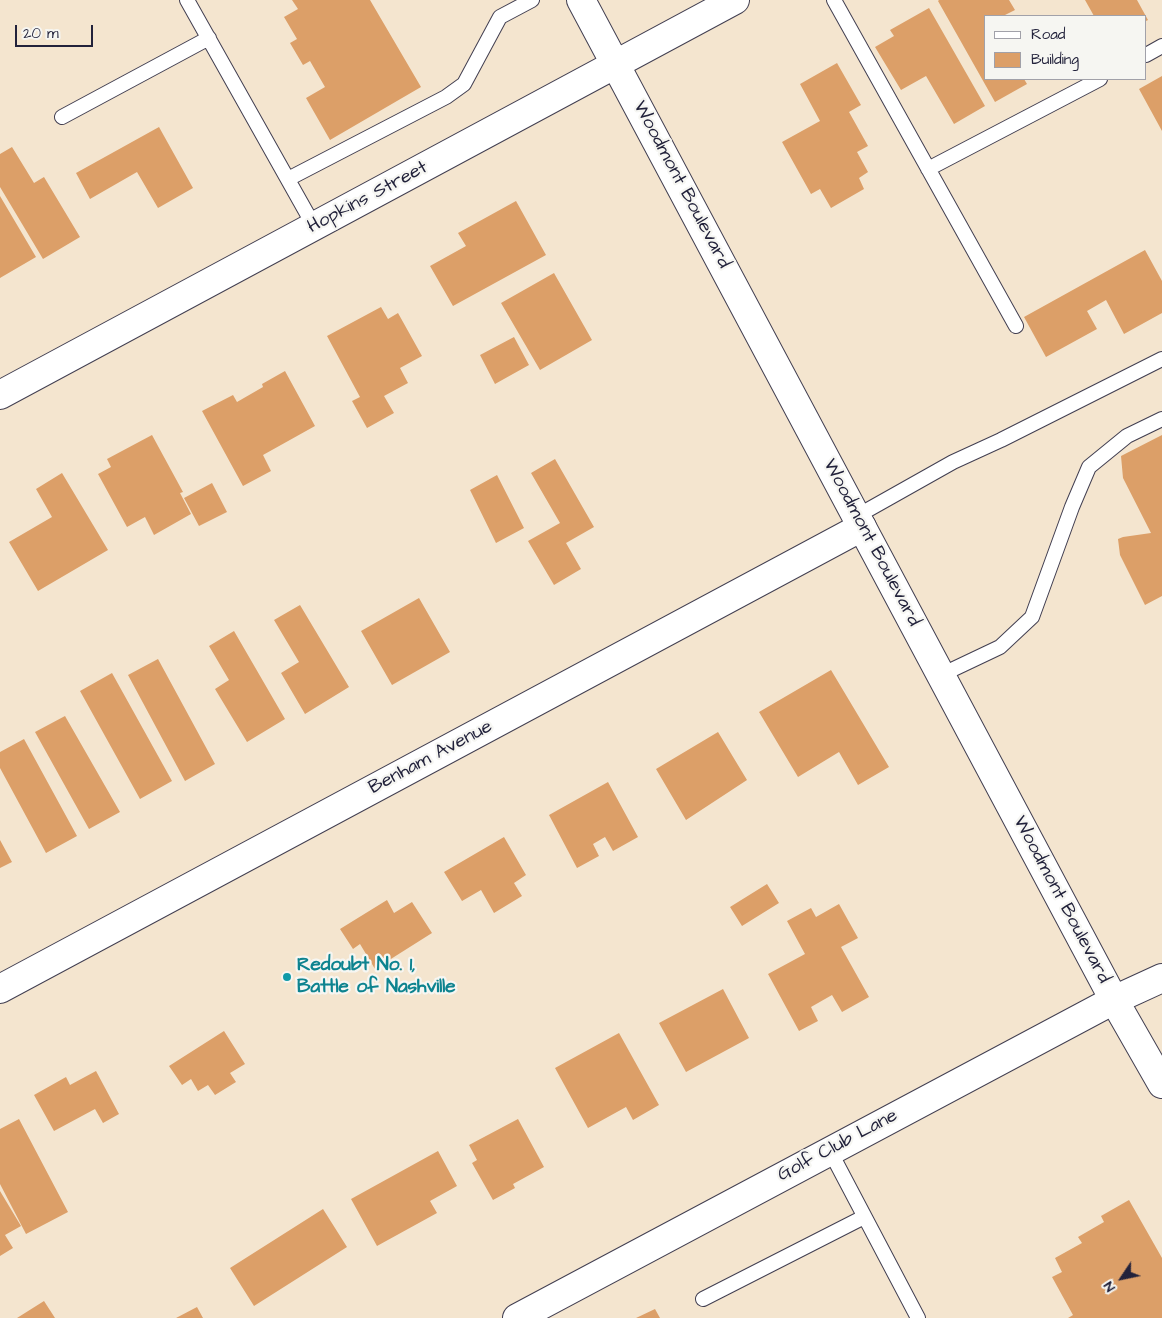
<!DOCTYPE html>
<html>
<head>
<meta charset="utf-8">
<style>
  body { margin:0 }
  #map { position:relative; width:1162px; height:1318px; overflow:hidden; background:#f4e5cf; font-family:"Architects Daughter",sans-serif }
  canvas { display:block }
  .legend { position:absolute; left:984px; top:15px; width:162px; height:65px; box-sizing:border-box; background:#f6f6f2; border:1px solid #a1a1a9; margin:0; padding:6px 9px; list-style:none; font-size:15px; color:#22223b }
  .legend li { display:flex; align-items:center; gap:10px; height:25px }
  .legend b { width:25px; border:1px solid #a1a1a9 }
  .north { position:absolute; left:1097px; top:1253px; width:50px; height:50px; -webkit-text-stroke:4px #f6f6f2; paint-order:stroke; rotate:236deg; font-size:14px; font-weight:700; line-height:20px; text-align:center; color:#22223b }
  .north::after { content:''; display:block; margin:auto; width:18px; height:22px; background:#22223b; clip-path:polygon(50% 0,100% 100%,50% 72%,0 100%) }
  .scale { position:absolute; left:15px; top:25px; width:78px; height:22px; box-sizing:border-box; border:2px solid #22223b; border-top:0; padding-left:6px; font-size:15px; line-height:18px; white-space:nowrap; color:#22223b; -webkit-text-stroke:4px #f6f6f2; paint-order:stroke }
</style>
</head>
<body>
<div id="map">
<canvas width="1162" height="1318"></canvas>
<ul class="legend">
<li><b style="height:6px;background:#fff"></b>Road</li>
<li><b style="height:14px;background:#dc9f68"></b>Building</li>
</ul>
<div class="north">N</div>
<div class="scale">20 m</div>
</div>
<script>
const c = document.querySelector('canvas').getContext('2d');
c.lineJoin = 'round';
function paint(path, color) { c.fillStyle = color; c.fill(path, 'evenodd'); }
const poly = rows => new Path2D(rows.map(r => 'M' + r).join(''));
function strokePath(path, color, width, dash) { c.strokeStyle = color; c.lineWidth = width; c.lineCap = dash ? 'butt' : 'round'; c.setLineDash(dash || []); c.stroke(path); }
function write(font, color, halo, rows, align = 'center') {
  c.font = font + ' "Architects Daughter",sans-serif'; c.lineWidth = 4.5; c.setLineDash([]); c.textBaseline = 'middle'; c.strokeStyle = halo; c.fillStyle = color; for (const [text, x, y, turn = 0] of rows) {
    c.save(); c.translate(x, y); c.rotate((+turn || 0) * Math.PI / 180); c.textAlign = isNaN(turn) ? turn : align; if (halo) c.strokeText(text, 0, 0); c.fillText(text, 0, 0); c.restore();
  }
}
paint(poly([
  [292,0,370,0,421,87,330,140,306,98,325,87,310,61,303,65,290,43,297,39,284,17,298,9],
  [939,0,1009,0,1015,10,1003,16,986,16,986,79,1024,79,1027,84,995,102,938,1],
  [1085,0,1137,0,1148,20,1146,21,1146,16,1094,16],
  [929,8,985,106,954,124,926,76,901,90,875,47,894,36,890,30],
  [837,63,861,105,849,112,868,146,857,152,868,172,859,178,864,189,831,208,820,189,811,194,782,142,820,121,800,84],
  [1162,76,1162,131,1139,89],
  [159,127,193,188,158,208,137,172,90,199,76,173],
  [12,147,34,183,44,177,80,237,43,259,0,187,0,154],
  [0,196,36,257,0,278],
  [516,201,546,255,453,306,430,266,466,246,458,233],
  [1145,250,1162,281,1162,313,1124,334,1106,300,1087,311,1097,329,1046,357,1024,317],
  [554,273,592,340,540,370,501,303],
  [381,307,388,319,398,313,422,356,400,368,408,383,384,396,394,413,367,428,352,401,360,397,327,336],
  [514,337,529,365,495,384,480,355],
  [285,371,315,426,263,455,271,471,243,486,202,411,233,395,237,402,263,387,262,384],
  [152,435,183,492,180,493,191,514,154,535,145,517,127,527,98,474,111,467,107,459],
  [1162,435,1162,596,1145,605,1120,555,1118,539,1123,537,1151,533,1123,478,1121,456],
  [555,459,594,527,566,543,581,569,554,585,528,541,560,523,531,473],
  [62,473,108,550,38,591,9,542,52,517,36,489],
  [497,475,524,528,496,543,470,490],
  [212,483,227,512,199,526,184,498],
  [419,598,450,652,392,685,361,631],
  [300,605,349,687,305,714,281,673,299,662,274,620],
  [234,631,285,719,247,742,215,689,229,680,209,646],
  [158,659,215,764,185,781,128,675],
  [831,670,889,767,858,785,839,752,798,777,759,712],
  [112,673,172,781,140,799,80,691],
  [65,716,120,812,89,829,35,732],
  [718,732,747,780,686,820,656,769],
  [24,739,77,836,46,853,0,768,0,752],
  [608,782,638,837,613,851,605,837,593,844,599,856,577,868,549,815],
  [504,837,526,875,514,883,522,896,494,913,481,890,462,901,444,872],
  [0,840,12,862,0,868],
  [767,884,779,903,742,926,730,907],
  [387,900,394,913,412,902,432,933,375,969,360,944,353,949,340,929],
  [839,904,858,938,841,947,869,997,842,1012,832,995,811,1007,818,1021,799,1031,768,974,805,954,787,921,811,908,816,917],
  [723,989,749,1038,686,1072,659,1023],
  [224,1031,245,1064,230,1073,236,1082,215,1095,208,1085,198,1091,191,1079,182,1085,169,1066],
  [619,1033,659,1105,633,1120,626,1107,588,1128,555,1068],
  [96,1071,119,1114,103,1123,95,1109,54,1131,34,1095,66,1077,70,1085],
  [19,1119,68,1212,26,1234,0,1184,0,1129],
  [518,1119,544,1167,513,1184,515,1188,493,1200,472,1163,477,1160,469,1145],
  [438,1151,457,1186,430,1201,437,1213,377,1246,351,1199],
  [0,1191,21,1226,5,1235,13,1248,0,1256],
  [1129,1200,1162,1258,1162,1318,1068,1318,1073,1315,1052,1277,1062,1272,1055,1258,1082,1243,1078,1237,1104,1222,1101,1216],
  [323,1209,347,1247,254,1306,230,1268],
  [44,1301,55,1318,17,1318],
  [197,1307,203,1318,176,1318],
  [655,1309,660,1318,636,1318]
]), '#dc9f68');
const lane = poly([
  [187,0,314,226],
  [834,0,1016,326],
  [1146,55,1162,46],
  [62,117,209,38],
  [928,169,1100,79],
  [288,179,446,97,464,84,500,17,532,0],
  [857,516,953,462,1001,440,1162,359],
  [941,675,1000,647,1032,617,1072,507,1089,467,1127,436,1162,419],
  [830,1151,918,1318],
  [703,1299,864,1217]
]);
const street = poly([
  [0,395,735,0],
  [0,989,862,527],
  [517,1318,1114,1000,1162,978]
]);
const primary = poly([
  [581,0,1114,1000,1162,1084]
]);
strokePath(lane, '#423f51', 16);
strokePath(street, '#423f51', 30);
strokePath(primary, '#423f51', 30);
strokePath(lane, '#fff', 14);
strokePath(street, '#fff', 28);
strokePath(primary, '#fff', 28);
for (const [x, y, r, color] of [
  [287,977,5,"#0f9aa8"]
]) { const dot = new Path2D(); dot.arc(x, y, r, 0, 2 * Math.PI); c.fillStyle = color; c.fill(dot); strokePath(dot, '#f6f6f2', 2); }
write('19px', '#22223b', '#f6f6f2', [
  ["Woodmont Boulevard",681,185,62],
  ["Hopkins Street",368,198,-28],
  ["Woodmont Boulevard",871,543,62],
  ["Benham Avenue",431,758,-28],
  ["Woodmont Boulevard",1061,900,62],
  ["Golf Club Lane",838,1146,-28]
]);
write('bold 19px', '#0d838f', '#f6f6f2', [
  ["Redoubt No. 1,",297,966],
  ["Battle of Nashville",297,988]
], 'left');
</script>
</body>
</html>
